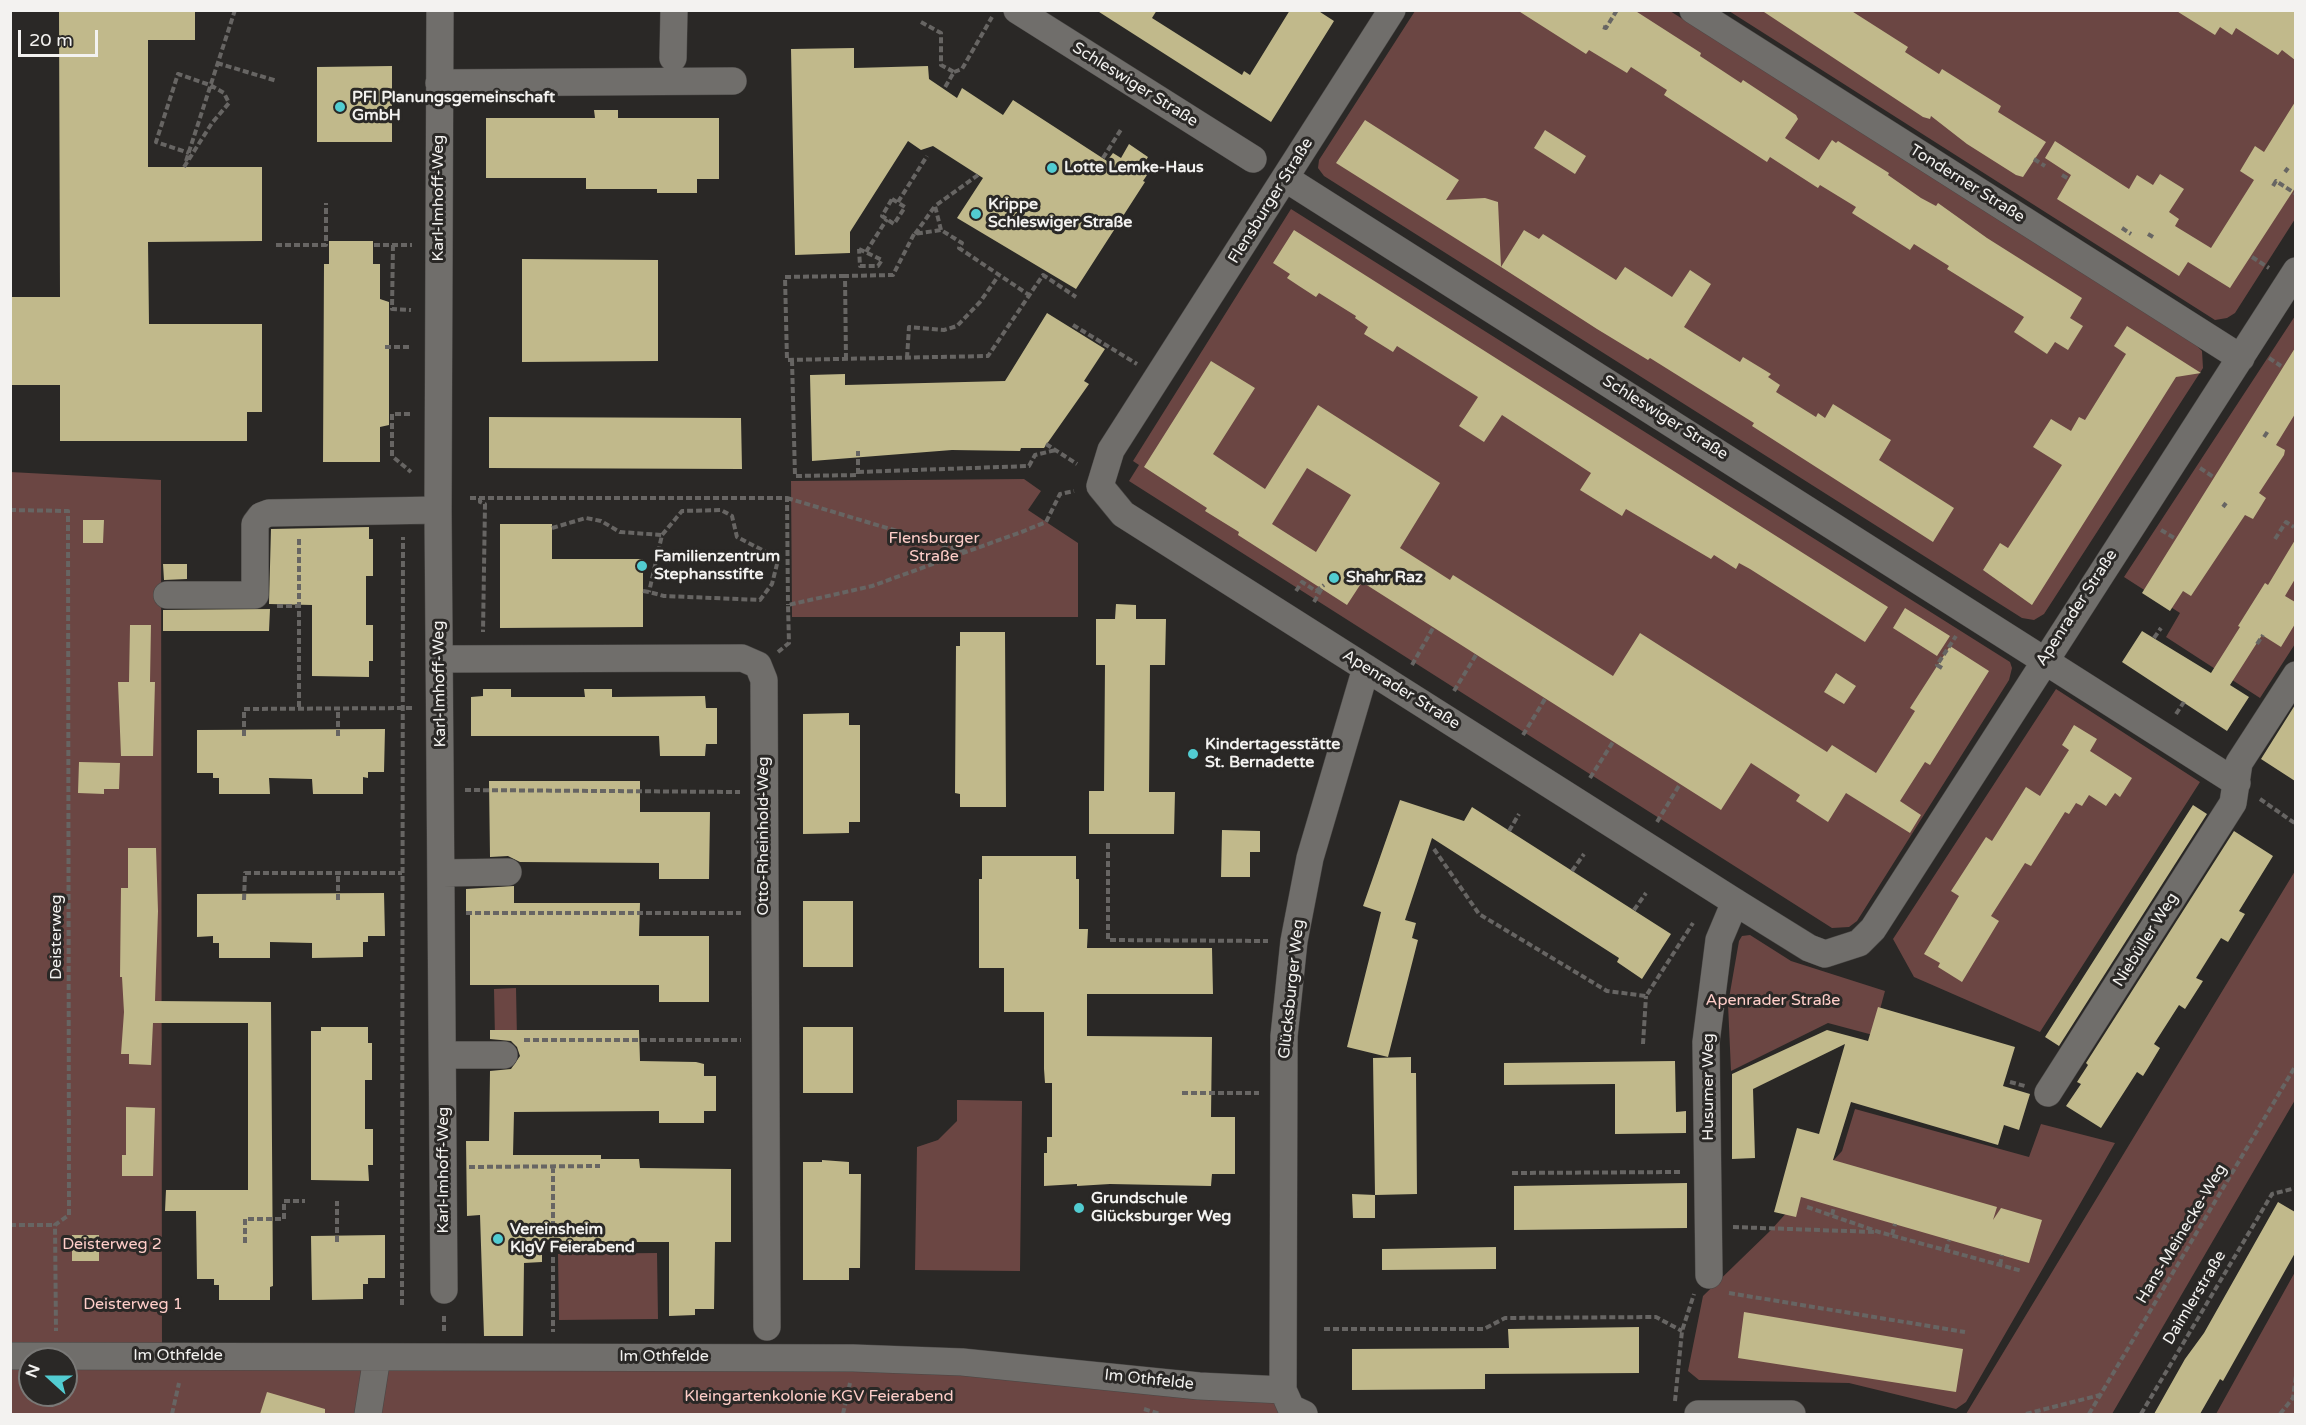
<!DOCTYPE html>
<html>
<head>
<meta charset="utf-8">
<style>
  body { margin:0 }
  #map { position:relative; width:2306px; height:1425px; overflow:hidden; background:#2a2826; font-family:"Varela Round",sans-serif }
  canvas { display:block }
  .frame { position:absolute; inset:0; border:12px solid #f3f2f0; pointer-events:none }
  .north { position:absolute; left:18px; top:1347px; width:60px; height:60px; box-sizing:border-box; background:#2a2826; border:2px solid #7a7977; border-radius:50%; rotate:291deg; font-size:16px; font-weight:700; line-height:24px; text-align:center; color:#f3f2f0 }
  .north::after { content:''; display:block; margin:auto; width:21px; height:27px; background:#52ccd1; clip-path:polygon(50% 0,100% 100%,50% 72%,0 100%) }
  .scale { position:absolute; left:18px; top:30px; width:80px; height:27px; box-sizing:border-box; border:3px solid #f3f2f0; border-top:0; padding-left:8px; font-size:18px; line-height:21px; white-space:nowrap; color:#f3f2f0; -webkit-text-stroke:4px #2a2826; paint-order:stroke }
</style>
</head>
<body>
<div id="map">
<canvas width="2306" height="1425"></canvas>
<div class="frame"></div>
<div class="north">N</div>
<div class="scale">20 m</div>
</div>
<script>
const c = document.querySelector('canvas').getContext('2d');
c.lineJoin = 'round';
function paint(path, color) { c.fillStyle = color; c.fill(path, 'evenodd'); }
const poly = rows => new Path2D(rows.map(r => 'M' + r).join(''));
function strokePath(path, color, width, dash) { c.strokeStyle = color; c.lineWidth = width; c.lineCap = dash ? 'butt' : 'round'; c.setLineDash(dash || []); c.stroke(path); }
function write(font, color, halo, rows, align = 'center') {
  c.font = font + ' "Varela Round",sans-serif'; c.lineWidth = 6; c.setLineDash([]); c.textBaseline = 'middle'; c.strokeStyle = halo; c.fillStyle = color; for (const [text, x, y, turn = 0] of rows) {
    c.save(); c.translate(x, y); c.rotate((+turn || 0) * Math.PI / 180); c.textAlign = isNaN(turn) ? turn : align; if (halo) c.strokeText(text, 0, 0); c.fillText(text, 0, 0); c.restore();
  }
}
paint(poly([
  [1415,11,1670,11,2190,339,2202,351,2203,368,2044,614,2034,620,2022,618,1324,176,1318,168,1319,160],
  [1729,11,2295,11,2295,219,2235,313,2227,318,2215,320],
  [1291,209,2010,662,2012,668,2009,680,1857,921,1849,927,1832,928,1129,481,1139,465,1133,461],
  [2295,316,2295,644,2260,698,2166,637,2180,613,2124,577],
  [10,472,161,480,162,1356,767,1357,1283,1390,1304,1414,11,1414],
  [30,1359,66,1359,66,1395,30,1395],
  [1024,479,1041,491,1028,510,1078,543,1078,617,792,617,791,481],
  [2056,689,2200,782,2040,1032,1914,977,1893,939],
  [2295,871,2295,1100,2112,1414,1966,1414],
  [1750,935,1791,961,1885,991,1873,1035,1828,1023,1731,1071,1728,1004,1739,941,1742,936],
  [516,988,517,1039,495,1039,494,989],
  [957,1100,1022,1101,1020,1271,915,1270,917,1147,938,1140,957,1121],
  [1855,1109,2029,1157,2041,1124,2115,1143,1966,1402,1956,1409,1849,1383,1699,1380,1688,1371,1703,1296,1771,1230,1842,1151],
  [657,1253,658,1319,559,1320,558,1254],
  [2295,1272,2295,1414,2216,1414]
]), '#6b4643');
paint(poly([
  [59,10,195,10,195,40,148,40,148,167,262,167,262,241,148,242,149,324,262,324,262,412,247,412,247,441,60,441,60,385,10,385,10,297,60,297],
  [1096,10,1157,10,1152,18,1242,75,1244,71,1250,75,1290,10,1317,10,1334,21,1271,122],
  [1517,10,1634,10,1701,53,1700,56,1741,83,1743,80,1796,115,1798,119,1785,138,1819,160,1832,140,1836,143,1838,141,1889,173,1888,175,1921,198,1936,206,1938,203,1987,238,2082,298,2070,318,2083,326,2068,350,2055,342,2047,354,2014,332,2024,317,1947,269,1949,266,1914,244,1910,250,1852,213,1856,207,1820,185,1818,188,1770,157,1767,162,1664,95,1667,90,1631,67,1627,73,1589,50,1586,54],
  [1761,10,1850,10,1908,47,1905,52,1939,74,1942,69,2001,106,1998,112,2046,142,2023,177,2016,175,1967,144,1931,116,1930,119,1923,117],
  [2175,10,2295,10,2295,60,2282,50,2278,55,2236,28,2232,35,2220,27,2215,35],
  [854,48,854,68,928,66,929,79,957,98,962,88,1003,115,1013,100,1107,161,1113,153,1121,158,1129,144,1148,157,1140,170,1147,175,1143,181,1145,182,1076,289,957,218,983,178,933,146,921,150,908,141,850,232,850,253,795,255,791,49],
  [392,66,392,142,317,142,317,67],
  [2295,102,2295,188,2230,288,2188,262,2179,276,2057,199,2071,175,2045,158,2055,141,2129,189,2137,175,2153,185,2160,174,2184,189,2169,212,2179,219,2175,226,2211,248,2254,180,2240,171,2255,146,2264,152],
  [594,110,618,110,618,118,719,118,719,179,697,179,697,193,657,193,657,189,586,189,586,178,486,178,486,118,595,118],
  [1365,120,1459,180,1446,200,1485,198,1498,202,1501,267,1336,163],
  [1545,130,1586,156,1575,174,1534,148],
  [1294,230,1888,607,1865,642,1750,569,1739,563,1736,569,1714,555,1711,559,1626,509,1622,516,1580,490,1591,473,1502,415,1484,442,1459,426,1478,397,1397,346,1393,352,1364,334,1368,327,1355,318,1356,316,1319,293,1316,297,1299,286,1287,278,1290,274,1273,263],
  [1524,230,1539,239,1543,234,1616,280,1625,267,1672,297,1690,270,1711,284,1684,327,1740,362,1743,357,1771,374,1768,377,1780,385,1776,392,1816,417,1818,413,1825,418,1833,404,1891,440,1879,460,1954,508,1933,542,1752,426,1754,423,1650,358,1648,360,1597,329,1501,267],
  [329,241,373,241,373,264,380,264,380,299,389,302,389,425,380,427,380,462,323,462,324,264,329,264],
  [522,259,658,260,658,361,522,362],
  [1047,313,1105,349,1084,381,1089,384,1044,448,1021,448,1020,451,952,450,812,461,810,375,845,374,845,385,1005,381],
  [2127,326,2201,373,2176,377,2032,605,1983,570,2000,543,2008,548,2062,465,2033,447,2051,419,2071,431,2079,417,2085,420,2126,354,2114,346],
  [2295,348,2295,414,2276,445,2285,450,2284,455,2259,493,2266,498,2253,519,2245,515,2191,596,2183,591,2170,611,2142,593],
  [1211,361,1255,388,1213,454,1265,489,1318,405,1440,483,1400,548,1450,580,1453,575,1613,676,1640,633,1827,752,1832,745,1876,773,1915,711,1910,708,1950,646,1989,671,1930,765,1925,762,1900,801,1921,815,1910,833,1846,793,1828,822,1796,801,1800,795,1751,763,1721,810,1362,582,1347,605,1238,535,1239,532,1205,511,1207,508,1144,467],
  [1307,468,1351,495,1316,552,1272,524],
  [489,417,741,418,742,469,489,468],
  [83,520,104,520,103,543,83,543],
  [500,524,552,524,552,559,643,559,643,627,500,628],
  [369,527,369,539,373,539,373,576,366,576,366,625,373,625,373,661,369,661,369,677,312,676,312,605,269,604,271,529],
  [2295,540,2295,579,2285,596,2295,602,2295,624,2281,647,2262,635,2230,685,2249,697,2227,731,2122,662,2142,631,2211,673,2240,627,2238,626,2265,583,2268,585],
  [163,564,187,564,187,579,164,580],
  [1116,604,1136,605,1136,619,1166,619,1165,665,1150,665,1149,792,1175,792,1174,834,1089,834,1089,791,1104,791,1105,665,1096,665,1096,619,1115,619],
  [1905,608,1950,636,1937,656,1893,628],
  [270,609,269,631,163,631,163,610],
  [130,625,151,625,150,682,155,682,153,756,121,756,118,682,129,682],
  [960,632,1005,632,1006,807,960,807,960,794,955,793,956,646,960,646],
  [1836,673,1856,686,1844,704,1824,692],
  [483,689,511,689,511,697,585,697,584,689,612,689,612,697,705,696,706,708,717,708,717,744,706,744,705,756,660,756,659,736,471,736,471,697,483,696],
  [2295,705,2295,781,2261,759],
  [849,713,849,725,860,725,860,822,849,822,849,833,803,834,803,714],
  [2074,725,2097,739,2090,751,2132,778,2120,797,2115,793,2106,806,2089,795,2082,806,2076,803,2069,814,2065,812,2031,866,2025,863,1991,916,1999,921,1962,982,1938,967,1940,963,1924,954,1959,896,1951,891,1986,837,1992,841,2026,787,2040,796,2069,750,2062,745],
  [385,729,384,772,368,772,368,778,363,777,363,794,313,794,312,779,269,778,270,794,219,794,219,778,213,778,213,773,197,773,197,730],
  [79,762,120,763,119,789,104,789,104,794,78,793],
  [489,781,640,781,640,812,710,812,709,879,659,879,659,863,520,862,508,856,490,857],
  [1400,800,1464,821,1472,807,1671,934,1642,979,1617,962,1619,958,1432,838,1405,920,1416,923,1412,938,1418,940,1388,1057,1347,1047,1381,912,1363,906],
  [2193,805,2207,814,2059,1046,2045,1037],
  [1222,830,1260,831,1260,852,1250,852,1250,877,1221,877],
  [2234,831,2273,856,2239,911,2245,914,2228,942,2221,938,2196,978,2203,981,2185,1009,2179,1005,2154,1044,2160,1048,2151,1063,2143,1076,2137,1072,2101,1128,2066,1106,2081,1084,2077,1082,2088,1065,2086,1063],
  [128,848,156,848,158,911,155,1001,271,1002,273,1286,270,1287,270,1300,219,1300,219,1285,214,1285,214,1279,197,1279,196,1211,165,1211,166,1190,248,1190,248,1023,153,1023,151,1065,129,1064,129,1054,121,1054,124,1012,122,977,120,977,121,888,128,888],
  [982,856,1076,856,1076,879,1079,879,1079,929,1088,929,1087,948,1212,948,1213,994,1087,994,1087,1036,1212,1037,1211,1117,1235,1117,1235,1174,1212,1174,1211,1186,1110,1184,1077,1186,1077,1184,1044,1186,1044,1153,1047,1153,1047,1137,1052,1137,1052,1083,1045,1083,1044,1069,1044,1012,1004,1012,1004,968,979,968,979,879,982,879],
  [514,886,514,903,640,903,639,936,709,936,709,1002,659,1002,659,985,470,985,470,913,466,913,466,889],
  [384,893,385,936,368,936,368,942,363,942,363,957,312,958,312,943,270,942,270,958,219,958,219,943,213,943,213,936,197,937,197,894],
  [803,901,853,901,853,967,803,967],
  [1878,1007,2015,1047,2003,1086,2030,1094,2019,1130,2004,1125,1998,1145,1851,1102,1833,1160,1997,1207,1993,1220,2001,1208,2042,1220,2029,1263,1801,1197,1796,1217,1774,1212,1797,1128,1819,1134,1845,1044,1753,1089,1755,1158,1732,1159,1732,1074,1827,1030,1868,1041],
  [321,1027,368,1027,368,1043,372,1043,372,1080,365,1080,365,1129,373,1129,373,1165,368,1165,369,1181,311,1180,311,1031,321,1031],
  [803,1027,853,1027,853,1093,803,1093],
  [490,1030,639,1030,640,1061,696,1062,704,1064,704,1076,716,1076,716,1111,704,1111,704,1123,659,1123,659,1111,514,1112,513,1155,601,1155,601,1159,639,1159,640,1168,731,1169,731,1242,715,1242,714,1309,695,1309,695,1315,669,1316,669,1242,542,1242,542,1262,524,1263,523,1336,484,1336,480,1215,467,1216,466,1141,489,1141,490,1071,511,1069,520,1056,517,1047,511,1041,490,1039],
  [1411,1057,1411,1073,1416,1073,1417,1194,1375,1195,1373,1058],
  [1675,1061,1676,1112,1686,1111,1686,1133,1615,1134,1615,1084,1504,1085,1504,1063],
  [126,1107,155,1108,153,1176,122,1176,122,1155,126,1155],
  [822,1160,849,1162,849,1174,861,1174,860,1268,849,1268,849,1280,803,1280,803,1162,822,1162],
  [1687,1183,1687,1228,1514,1230,1514,1186],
  [1352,1194,1375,1195,1375,1218,1353,1218],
  [2278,1202,2295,1212,2295,1253,2223,1381,2220,1379,2200,1414,2154,1414,2185,1359,2204,1333],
  [72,1235,99,1235,99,1261,72,1261],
  [385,1235,385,1278,368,1278,368,1284,363,1284,363,1299,312,1300,311,1236],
  [1496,1247,1496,1269,1382,1270,1382,1249],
  [1744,1312,1963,1349,1956,1392,1738,1358],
  [1639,1327,1639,1373,1485,1374,1485,1389,1352,1390,1352,1349,1509,1348,1508,1329],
  [267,1392,325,1409,325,1414,260,1414]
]), '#c1b98b');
const minor = poly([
  [440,10,438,510,444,1290],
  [1017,10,1253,159],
  [1392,10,1111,450,1100,486,1123,514,1735,902,1809,948,1825,954,1859,943,1873,929,2296,271],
  [1693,10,2241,358],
  [673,58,674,10],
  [439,83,733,81],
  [1285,178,2237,783],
  [167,595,255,595,255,524,261,516,269,513,438,510],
  [440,659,742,658,758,665,764,680,767,1327],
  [442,873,508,872],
  [443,1055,504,1055],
  [2048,1093,2233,803,2239,763,2296,675],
  [1709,1275,1706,1042,1719,940,1735,902],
  [10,1356,853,1358,962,1362,1199,1386,1283,1390],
  [368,1414,377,1357],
  [1304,1414,1291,1408,1283,1390,1284,1036,1294,941,1310,858,1366,668],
  [1698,1414,1792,1414]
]);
strokePath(minor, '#494745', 28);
strokePath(poly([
  [921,22,941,33,941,65,954,72,944,89],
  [1603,27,1606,28,1617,10],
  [217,63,277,81],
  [954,72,962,69,992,17],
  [1103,158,1122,128],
  [2034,159,2045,166],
  [186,161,235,10],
  [184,167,212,123,229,103,224,93,210,85,178,74,156,142,189,153],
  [2285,172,2288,168],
  [2062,175,2069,179],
  [2273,186,2276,181,2296,194],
  [892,199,905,207,894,224,882,216,892,199],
  [898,202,927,156],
  [2122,228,2131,234],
  [941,230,935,206,978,175],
  [915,234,935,206],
  [2148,234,2153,237],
  [276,245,326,245,326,203],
  [374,245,412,245],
  [393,245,392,309,411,310],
  [859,249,882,260,878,266,860,266,859,249],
  [866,252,887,219],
  [2252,257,2269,268],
  [845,276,785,277,787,360,988,356,1043,275,1076,297],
  [1073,325,1137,364],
  [385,347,411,347],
  [907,358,909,327,944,330,957,326,980,302,999,275],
  [2269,358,2281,366],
  [846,359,845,276,893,275,914,234,941,230,962,243,959,248,1029,295],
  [792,360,795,476,858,475,858,451],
  [410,414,392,414,392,456,411,472],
  [2264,437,2268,431],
  [1046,444,1077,464],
  [2200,468,2215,478],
  [858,472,1029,466,1035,455,1056,450],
  [470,498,787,498,788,605],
  [480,498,480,502,485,504,483,632],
  [787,498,967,552],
  [2223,507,2226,503],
  [10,510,68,511,69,1215,55,1225,56,1331],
  [552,528,586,518,601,521,620,532,662,535],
  [2161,530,2176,539],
  [299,539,299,709],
  [2275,539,2286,522,2294,527],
  [643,591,649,592,664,596,760,600,772,584,777,564,772,555,737,537,732,516,721,510,682,511,662,535,649,592],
  [1296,591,1302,582,1316,591,1324,585],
  [1314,602,1322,588],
  [277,606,299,606],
  [2154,638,2161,628],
  [2257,644,2263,635],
  [778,652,789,643,788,605,872,586,1024,531,1046,522,1060,494,1074,491],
  [1412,665,1433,628],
  [1942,668,1937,665,1956,636],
  [1454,691,1476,655],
  [2176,714,2184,702],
  [1523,735,1545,699],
  [244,736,244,709,414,708],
  [338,736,338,708],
  [1590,778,1613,742],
  [465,790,740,792],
  [2260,799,2296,824],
  [1657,822,1680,784],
  [1509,831,1519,814],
  [1108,843,1108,940,1268,941],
  [1434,849,1479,914,1607,991,1646,996,1693,923],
  [1572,871,1584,854],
  [244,900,245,873,402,873],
  [338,900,338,873],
  [1634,910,1646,893],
  [466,913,741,913],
  [524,1040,741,1040],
  [1643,1044,1646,996],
  [2010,1082,2025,1086],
  [1182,1093,1259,1093],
  [469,1167,600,1166],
  [553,1167,553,1332],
  [1512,1173,1683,1172],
  [1807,1207,1879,1232,2022,1271],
  [1832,1215,1834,1207],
  [10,1225,55,1225],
  [1733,1227,1875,1232],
  [1892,1235,1895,1224],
  [337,1242,337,1201],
  [245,1243,245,1219,284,1219,284,1201,305,1201],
  [1946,1250,1949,1240],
  [2000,1265,2002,1255],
  [1729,1293,1965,1332],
  [402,1305,403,537],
  [444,1316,444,1332],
  [1324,1329,1484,1329,1505,1318,1656,1317,1682,1331],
  [1675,1401,1682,1331,1694,1294],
  [1144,1409,1160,1414],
  [172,1414,179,1383],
  [843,1414,850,1383],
  [2026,1414,2100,1395],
  [2089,1414,2296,1065],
  [2141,1414,2272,1194,2296,1188],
  [2280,1414,2293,1398,2296,1375]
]), '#676563', 4, [6, 3]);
strokePath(minor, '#706e6b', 27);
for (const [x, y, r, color] of [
  [340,107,6,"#52ccd1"],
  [1052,168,6,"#52ccd1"],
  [976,214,6,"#52ccd1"],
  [642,566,6,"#52ccd1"],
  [1334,578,6,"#52ccd1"],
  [1193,754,6,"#52ccd1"],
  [1079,1208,6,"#52ccd1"],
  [498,1239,6,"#52ccd1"]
]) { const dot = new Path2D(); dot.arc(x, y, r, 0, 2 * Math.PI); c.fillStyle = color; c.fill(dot); strokePath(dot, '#2a2826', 2); }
write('16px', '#f3f2f0', '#2a2826', [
  ["Schleswiger Straße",1135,85,32],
  ["Tonderner Straße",1967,184,32],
  ["Karl-Imhoff-Weg",439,198,-90],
  ["Flensburger Straße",1271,201,-58],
  ["Schleswiger Straße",1665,418,32],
  ["Apenrader Straße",2077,608,-57],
  ["Karl-Imhoff-Weg",440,684,-91],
  ["Apenrader Straße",1401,690,32],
  ["Otto-Rheinhold-Weg",764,836,-90],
  ["Deisterweg",57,937,-90],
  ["Niebüller Weg",2146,940,-58],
  ["Glücksburger Weg",1292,989,-84],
  ["Husumer Weg",1709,1087,-90],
  ["Karl-Imhoff-Weg",444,1170,-90],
  ["Hans-Meinecke-Weg",2182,1234,-59],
  ["Daimlerstraße",2195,1298,-59],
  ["Im Othfelde",178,1356],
  ["Im Othfelde",664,1357],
  ["Im Othfelde",1149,1380,6]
]);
write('bold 16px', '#f3f2f0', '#2a2826', [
  ["PFI Planungsgemeinschaft",352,98],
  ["GmbH",352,116],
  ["Lotte Lemke-Haus",1064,168],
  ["Krippe",988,205],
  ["Schleswiger Straße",988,223],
  ["Familienzentrum",654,557],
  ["Stephansstifte",654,575],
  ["Shahr Raz",1346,578],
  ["Kindertagesstätte",1205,745],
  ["St. Bernadette",1205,763],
  ["Grundschule",1091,1199],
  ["Glücksburger Weg",1091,1217],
  ["Vereinsheim",510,1230],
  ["KlgV Feierabend",510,1248]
], 'left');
write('16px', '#ffcec9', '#2a2826', [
  ["Flensburger",934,539],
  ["Straße",934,557],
  ["Apenrader Straße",1773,1001],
  ["Deisterweg 2",112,1245],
  ["Deisterweg 1",133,1305],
  ["Kleingartenkolonie KGV Feierabend",819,1397]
]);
</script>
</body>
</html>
